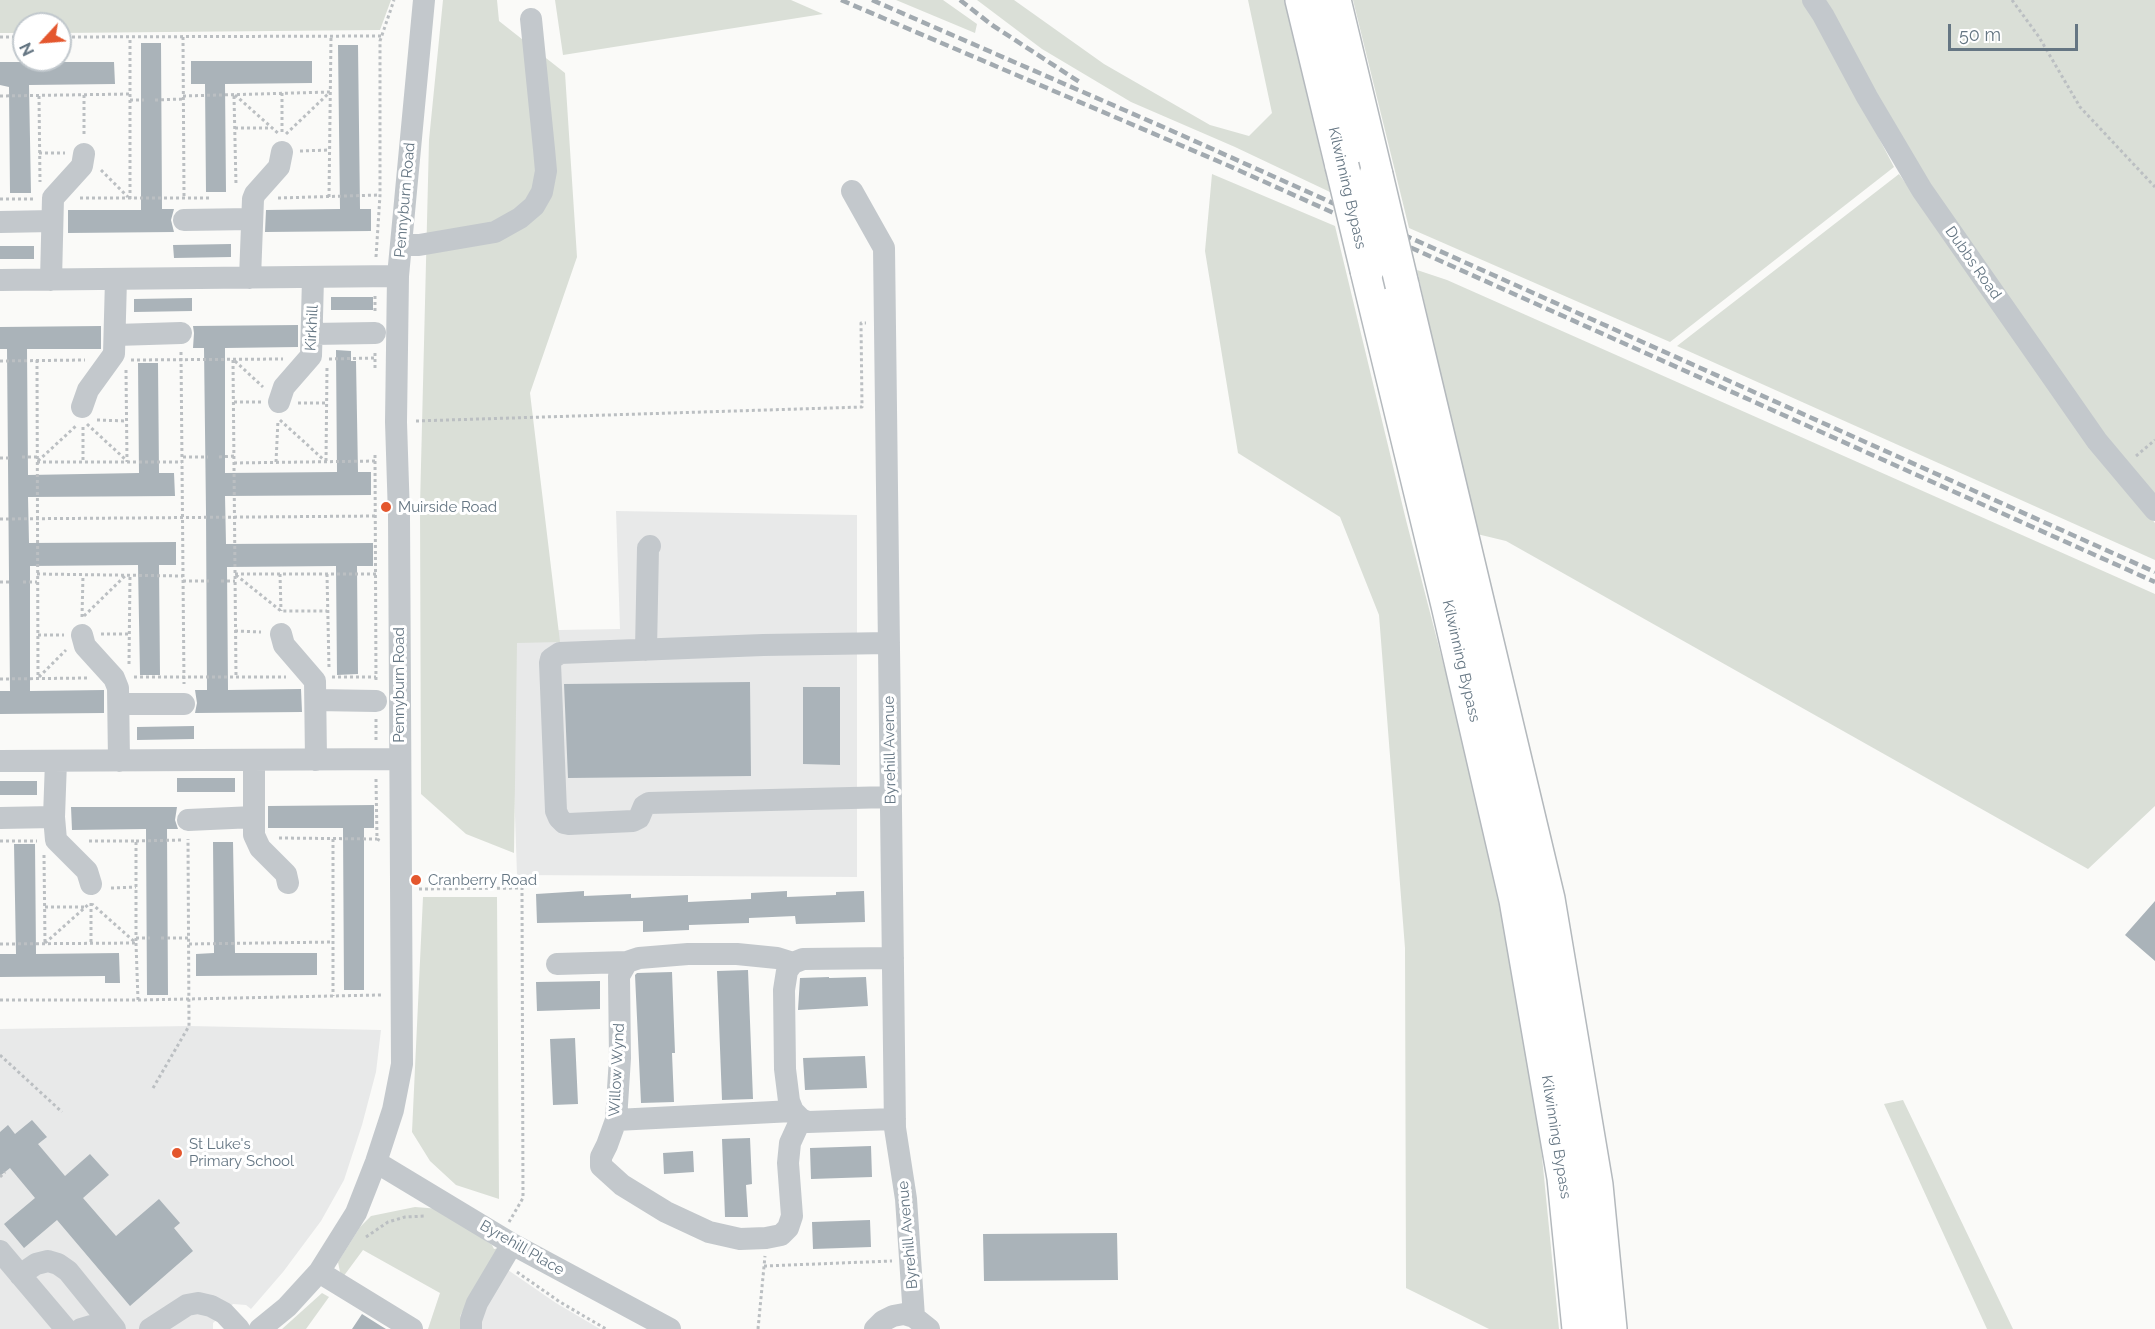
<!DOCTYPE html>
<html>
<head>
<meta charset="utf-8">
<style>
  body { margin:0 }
  #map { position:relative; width:2155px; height:1329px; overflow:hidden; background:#fafaf8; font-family:Raleway,sans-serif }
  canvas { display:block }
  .north { position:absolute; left:12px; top:12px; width:60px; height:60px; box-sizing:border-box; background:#fff; border:2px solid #c1c8cd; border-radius:50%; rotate:244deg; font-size:16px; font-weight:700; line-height:24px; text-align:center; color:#657683 }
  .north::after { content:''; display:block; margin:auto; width:21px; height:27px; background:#e4572e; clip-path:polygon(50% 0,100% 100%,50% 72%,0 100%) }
  .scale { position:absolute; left:1948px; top:24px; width:130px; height:27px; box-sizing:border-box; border:3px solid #657683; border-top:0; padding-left:8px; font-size:18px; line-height:21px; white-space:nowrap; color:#657683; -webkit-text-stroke:4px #fff; paint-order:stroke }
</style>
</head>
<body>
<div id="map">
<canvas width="2155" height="1329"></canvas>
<div class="north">N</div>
<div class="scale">50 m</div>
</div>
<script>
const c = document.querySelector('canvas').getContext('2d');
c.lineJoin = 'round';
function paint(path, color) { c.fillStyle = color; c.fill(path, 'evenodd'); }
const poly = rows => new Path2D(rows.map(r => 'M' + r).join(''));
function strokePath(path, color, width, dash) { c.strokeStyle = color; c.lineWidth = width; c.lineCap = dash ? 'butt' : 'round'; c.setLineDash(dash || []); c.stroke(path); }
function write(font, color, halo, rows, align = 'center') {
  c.font = font + ' Raleway,sans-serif'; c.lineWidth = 6; c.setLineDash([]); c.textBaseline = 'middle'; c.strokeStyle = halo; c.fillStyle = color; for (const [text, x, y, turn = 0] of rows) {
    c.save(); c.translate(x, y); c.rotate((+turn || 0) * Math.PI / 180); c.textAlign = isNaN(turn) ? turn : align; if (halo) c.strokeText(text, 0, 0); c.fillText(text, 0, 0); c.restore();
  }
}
paint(poly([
  [616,511,857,515,857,877,517,875,509,636,559,630,620,629],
  [189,1026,381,1030,376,1072,362,1125,344,1180,321,1221,283,1272,251,1309,246,1305,233,1304,213,1323,213,1329,0,1329,0,1029],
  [492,1259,556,1303,600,1329,460,1329,460,1316]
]), '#e8e9e9');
paint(poly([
  [0,0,391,0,380,30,60,33,60,24,24,24,24,33,0,33],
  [443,0,497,0,499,21,565,73,577,257,530,393,560,642,517,643,514,853,466,834,421,794,420,506,429,140],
  [555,0,791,0,823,14,563,55],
  [896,0,943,0,977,24,975,33],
  [977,0,1014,0,1104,64,1210,125,1249,136,1272,113,1248,0,1284,0,1330,192,1235,147,1131,102,1042,49],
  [1353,0,1803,0,1834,52,1894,167,1670,342,1409,228],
  [1823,0,2155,0,2155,500,2114,451,1932,194],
  [1212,174,1335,226,1406,520,1481,809,1537,1106,1559,1329,1489,1329,1406,1288,1405,948,1379,615,1340,517,1238,453,1205,251],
  [1899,174,2113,473,2155,523,2155,560,1677,346],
  [1417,270,1447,280,2155,594,2155,806,2088,869,1506,541,1477,534],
  [423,897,497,897,499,1199,456,1185,430,1161,412,1132],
  [1903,1100,2013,1329,1987,1329,1884,1104],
  [415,1207,440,1209,492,1245,494,1249,500,1248,460,1316,460,1329,428,1329,440,1293,363,1250,343,1277,340,1272,338,1262,360,1227,371,1216],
  [322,1293,329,1297,306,1329,282,1329]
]), '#dadfd7');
paint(poly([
  [141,43,161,43,162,209,174,209,171,220,174,232,68,233,68,210,141,210],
  [338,45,358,45,360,209,371,209,371,231,265,232,266,210,340,209],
  [191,61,312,61,312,83,225,84,226,192,206,192,205,84,191,84],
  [0,62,114,62,115,84,29,85,31,193,10,193,9,87,0,85],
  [231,244,231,257,174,258,173,245],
  [0,246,34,246,34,259,0,259],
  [331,297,373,297,373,310,331,310],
  [192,298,192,311,134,312,134,299],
  [298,325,298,347,225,348,225,473,337,472,336,350,351,351,351,361,356,361,358,472,371,472,371,495,225,496,226,544,373,543,373,566,357,566,358,674,337,675,336,566,227,567,228,690,301,689,302,712,195,713,197,703,195,690,207,690,206,512,204,348,193,348,194,333,193,326],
  [101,326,101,349,27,349,28,475,139,473,138,363,158,363,159,473,174,473,175,496,28,497,29,543,176,542,176,565,159,565,160,675,140,675,138,565,30,566,30,691,104,690,104,713,0,714,0,691,10,691,7,349,0,349,0,327],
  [750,682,751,776,568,778,564,684],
  [803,687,840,687,840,765,803,764],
  [194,726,194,739,137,740,137,727],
  [177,778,235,778,235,792,177,792],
  [0,781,37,781,37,795,0,795],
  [374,805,374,828,364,828,364,990,344,990,343,828,268,828,268,806],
  [71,807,177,807,175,820,178,829,167,829,168,995,147,995,146,829,72,830],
  [213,842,233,842,235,953,317,953,317,975,196,976,196,954,214,953],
  [14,844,35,844,36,954,119,953,120,983,105,983,105,976,0,977,0,954,16,954],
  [584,891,584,896,631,894,631,898,688,895,688,902,751,899,751,893,787,891,787,897,836,895,836,892,864,891,865,922,796,924,795,916,749,918,749,923,689,925,689,930,643,932,643,921,537,923,536,894],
  [2155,901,2155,961,2125,935],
  [748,970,753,1099,722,1100,717,971],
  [672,972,675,1053,672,1053,674,1102,641,1103,635,975,637,973],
  [829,977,829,978,866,977,868,1006,798,1010,800,978],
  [600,981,600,1009,537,1011,536,982],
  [575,1038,578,1104,553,1105,550,1039],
  [865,1056,867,1088,805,1090,803,1058],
  [32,1120,47,1137,38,1144,65,1176,90,1154,109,1175,83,1198,116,1236,159,1199,180,1223,174,1228,193,1251,130,1306,57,1220,24,1248,4,1224,35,1198,10,1168,0,1176,0,1132,8,1125,15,1134],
  [750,1138,752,1184,746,1185,748,1217,725,1217,722,1139],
  [871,1146,872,1177,811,1179,810,1148],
  [693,1151,694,1172,664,1174,663,1153],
  [870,1220,871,1247,813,1249,812,1222],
  [1117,1233,1118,1280,984,1281,983,1234],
  [362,1314,381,1326,386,1329,352,1329]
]), '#aab3b9');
const highway = poly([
  [1302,0,1342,166],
  [1334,0,1376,175],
  [1367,270,1448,605,1516,900,1564,1178,1579,1329],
  [1402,285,1548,899,1596,1185,1610,1329]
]);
strokePath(highway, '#b4b9bd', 36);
strokePath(poly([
  [2012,0,2039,37,2080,107,2155,187],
  [0,37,24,37],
  [60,37,381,36],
  [183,37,184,197],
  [282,93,282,134],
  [84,95,84,134],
  [235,95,279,134],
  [0,96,130,94],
  [39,96,40,182],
  [183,96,331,92],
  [234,96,236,185],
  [130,100,144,100],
  [155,100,183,99],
  [235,128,270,128],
  [286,134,329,93],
  [300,151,330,150],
  [39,153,65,153],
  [101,170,128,197],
  [329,197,331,37],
  [80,198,211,198],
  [278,198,379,195],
  [0,199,34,199],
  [130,199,130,37],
  [376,257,380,195,380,41,394,0],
  [375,296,375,314],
  [181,352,184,684],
  [375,353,375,368],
  [329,359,375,358],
  [37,360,38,678],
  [131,360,283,359],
  [233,360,236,677],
  [0,361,85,360],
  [235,361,263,387],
  [126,370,127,462],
  [234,402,262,402],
  [298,403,326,403],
  [97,420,127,421],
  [280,420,324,460],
  [416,421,862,407,861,323,866,323],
  [87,424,126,460],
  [83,427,83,462],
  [375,455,376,683],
  [2136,456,2155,440],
  [22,457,37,457],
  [183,457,208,457],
  [219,457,234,456],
  [0,458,11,458],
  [38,461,77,425],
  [326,461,327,367],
  [37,462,182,462],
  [276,462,278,420],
  [234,463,376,461],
  [0,519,376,516],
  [37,574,183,576],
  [235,574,376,574],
  [280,574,281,611],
  [327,574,329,668],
  [236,575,281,611,327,611],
  [183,581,209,581],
  [221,581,235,581],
  [0,582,12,582],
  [23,582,37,582],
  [84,616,126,575],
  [82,617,83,575],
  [235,631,261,632],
  [101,634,129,634],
  [38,635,64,635],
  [129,664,130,575],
  [39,677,66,650],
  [134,677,286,677],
  [332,677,376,677],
  [0,679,88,678],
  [376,719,376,740],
  [376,779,377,839,381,841],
  [279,838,377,839],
  [333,839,333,996],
  [0,841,37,841],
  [136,841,182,840],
  [44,855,45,943],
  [111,888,136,887],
  [419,889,522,888,523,1198,509,1222],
  [91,903,91,943],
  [45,907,84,907],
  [136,938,150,938],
  [161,938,189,938],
  [45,943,89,904],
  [0,944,136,943,136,841,86,841],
  [189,944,333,942],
  [0,1000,138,1000,136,943,92,904],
  [138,1000,381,995],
  [0,1055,62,1112],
  [153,1088,189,1026,188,839],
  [0,1177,5,1172],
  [366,1237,388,1222,405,1217,426,1216],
  [764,1266,892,1261],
  [517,1272,560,1302,606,1329],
  [758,1329,765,1256]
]), '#bbbfc2', 3, [3, 3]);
strokePath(poly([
  [1813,0,1823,15,1867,97,1922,190,2097,441,2155,510],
  [852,191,884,248,895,1128,906,1199,914,1317],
  [184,220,252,219],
  [0,222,52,221],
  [401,245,419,245,495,232,520,218,534,206,542,192,546,171,544,149,531,19],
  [250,278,253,199,255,194,279,167,282,152],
  [0,280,398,276],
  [51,280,53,198,82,166,84,154],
  [312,334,375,333],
  [116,335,181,333],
  [279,402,284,387,311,356,313,278],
  [82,407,88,390,114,354,116,279],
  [281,634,284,645,315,681,316,760],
  [82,635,85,646,114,678,118,688,119,761],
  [889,643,763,645,560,653,551,659,550,663,556,811,559,818,564,823,569,824,633,821,639,818,644,806,649,803,891,797],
  [646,650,648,548,650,546],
  [316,700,376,701],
  [119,704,184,704],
  [254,760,254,835,260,848,286,874,288,883],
  [0,761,400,759],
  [56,761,54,817,56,840,87,871,91,884],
  [0,818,54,817],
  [188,820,254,817],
  [893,958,803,959,793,963,787,971,784,990,785,1069,789,1101,793,1111,801,1119,808,1122,895,1119],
  [793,963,777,958,737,954,688,954,639,958,627,962,619,976,620,1058,616,1120,607,1145,601,1157,601,1166,622,1185,666,1212,709,1232,740,1239,766,1238,781,1235,788,1228,792,1216,788,1163,790,1143,801,1119],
  [557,964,627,962],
  [616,1120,793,1111],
  [376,1162,512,1244,670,1329],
  [0,1251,66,1329],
  [319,1272,412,1329],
  [20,1275,36,1264,48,1261,58,1264,68,1271,115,1329],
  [81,1329,91,1326,104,1329],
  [150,1329,187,1305,198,1303,211,1306,224,1313,239,1329],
  [260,1329,287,1307,319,1272,356,1213,376,1162,393,1110,402,1064,399,516,396,422,398,276,424,0],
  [471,1329,471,1320,477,1303,512,1244],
  [875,1329,883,1321,893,1316,904,1314,914,1317,929,1329]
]), '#c3c8cc', 22);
strokePath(highway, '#fff', 33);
strokePath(poly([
  [841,0,1227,165,2155,582],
  [872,0,1170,130,2155,572],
  [960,0,992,25,1081,83]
]), '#a2aab0', 4.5, [9, 4.5]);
const highwayBridge = poly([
  [1342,166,1367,270],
  [1376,175,1402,285]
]);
strokePath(highwayBridge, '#b4b9bd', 36, []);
strokePath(highwayBridge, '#fff', 33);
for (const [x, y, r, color] of [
  [386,507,6,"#e4572e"],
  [416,880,6,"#e4572e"],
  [177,1153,6,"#e4572e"]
]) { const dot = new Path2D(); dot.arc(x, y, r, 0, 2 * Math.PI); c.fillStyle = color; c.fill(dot); strokePath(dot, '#fff', 2); }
write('15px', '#657683', '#fff', [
  ["Kilwinning Bypass",1347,188,77],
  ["Pennyburn Road",405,200,-85],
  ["Dubbs Road",1973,263,55],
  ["Kirkhill",312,328,-87],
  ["Kilwinning Bypass",1461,661,77],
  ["Pennyburn Road",399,685,-90],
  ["Byrehill Avenue",890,750,-91],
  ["Willow Wynd",617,1070,-87],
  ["Kilwinning Bypass",1556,1137,81],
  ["Byrehill Avenue",908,1235,-95],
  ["Byrehill Place",522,1248,30]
]);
write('15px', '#657683', '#fff', [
  ["Muirside Road",398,507],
  ["Cranberry Road",428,880],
  ["St Luke's",189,1144],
  ["Primary School",189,1161]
], 'left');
</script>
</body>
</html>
